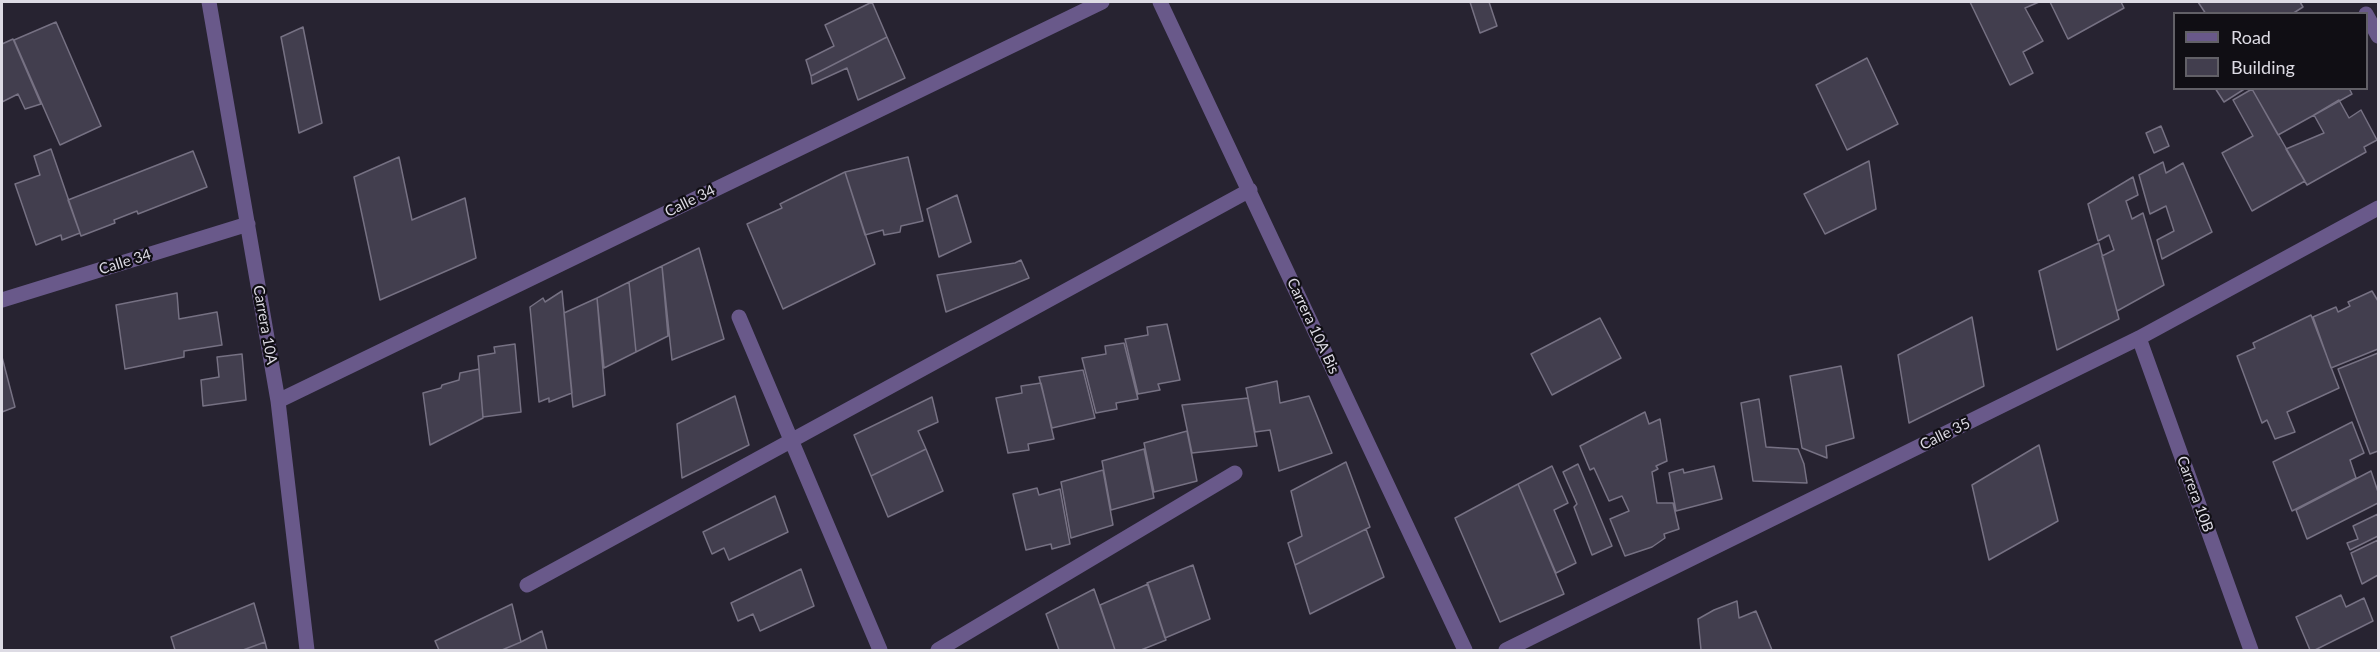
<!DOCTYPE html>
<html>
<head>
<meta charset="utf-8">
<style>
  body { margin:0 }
  #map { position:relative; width:2380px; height:652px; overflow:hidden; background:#272331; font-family:Lato,sans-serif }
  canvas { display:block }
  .frame { position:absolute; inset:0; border:3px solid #dddbe4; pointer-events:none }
  .legend { position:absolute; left:2173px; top:12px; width:195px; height:78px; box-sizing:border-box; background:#100e14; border:2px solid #626067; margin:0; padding:8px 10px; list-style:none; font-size:18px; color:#dddbe4 }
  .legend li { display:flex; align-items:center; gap:12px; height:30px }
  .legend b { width:30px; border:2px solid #626067 }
</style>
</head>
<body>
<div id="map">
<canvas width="2380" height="652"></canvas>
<div class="frame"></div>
<ul class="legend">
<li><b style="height:8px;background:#69598a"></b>Road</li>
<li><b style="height:16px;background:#423e4e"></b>Building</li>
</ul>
</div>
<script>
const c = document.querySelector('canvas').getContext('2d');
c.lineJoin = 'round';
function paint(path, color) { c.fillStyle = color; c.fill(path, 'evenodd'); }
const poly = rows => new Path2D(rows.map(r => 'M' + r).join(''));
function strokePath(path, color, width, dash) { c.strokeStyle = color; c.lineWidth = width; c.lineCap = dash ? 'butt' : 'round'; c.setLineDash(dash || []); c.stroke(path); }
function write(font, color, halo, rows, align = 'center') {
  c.font = font + ' Lato,sans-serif'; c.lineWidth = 4.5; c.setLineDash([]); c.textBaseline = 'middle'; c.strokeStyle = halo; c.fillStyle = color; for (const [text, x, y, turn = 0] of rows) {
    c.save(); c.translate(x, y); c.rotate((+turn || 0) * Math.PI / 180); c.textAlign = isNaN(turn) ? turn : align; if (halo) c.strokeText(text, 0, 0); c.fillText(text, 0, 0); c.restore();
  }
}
const building = poly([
  [872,2,887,37,811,76,806,60,834,46,825,25,872,2],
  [1470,2,1489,2,1497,26,1480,33,1470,2],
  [1970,2,2039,2,2025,8,2043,41,2023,52,2033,73,2010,85,1970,2],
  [2050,2,2121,2,2124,8,2068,39,2050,2],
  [2198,2,2300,2,2303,7,2292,14,2206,14,2198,2],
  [56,22,101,126,60,145,14,40,56,22],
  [303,27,322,123,299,133,281,37,303,27],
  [887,37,905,78,858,100,847,68,812,84,811,76,887,37],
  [13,39,41,104,25,109,18,94,2,102,2,44,13,39],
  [1867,58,1898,124,1847,150,1816,85,1867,58],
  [2215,88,2246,88,2224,102,2215,88],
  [2349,88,2352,94,2278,135,2252,89,2349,88],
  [2252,89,2305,181,2252,211,2222,153,2253,136,2233,100,2252,89],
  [2339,100,2349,118,2361,110,2377,140,2364,147,2366,152,2307,185,2286,149,2324,133,2314,115,2339,100],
  [2161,126,2169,146,2154,153,2146,133,2161,126],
  [51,149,80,233,62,240,61,235,36,245,15,184,40,175,34,156,51,149],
  [193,151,207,187,138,214,137,211,114,220,115,223,81,236,68,200,193,151],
  [399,157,412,220,465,198,476,258,380,300,354,177,399,157],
  [908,157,923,221,901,226,900,232,884,235,883,230,865,235,845,172,908,157],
  [1869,161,1876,209,1825,234,1804,194,1869,161],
  [2163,162,2166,173,2183,163,2212,232,2162,259,2157,240,2174,231,2166,206,2150,214,2139,175,2163,162],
  [845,172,875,264,783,309,747,224,782,208,780,204,788,200,845,172],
  [2133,177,2138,195,2126,201,2132,219,2143,213,2164,285,2117,311,2102,256,2114,250,2109,235,2098,241,2088,204,2133,177],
  [957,195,971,242,939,257,927,209,957,195],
  [2099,243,2119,319,2057,350,2039,271,2099,243],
  [699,248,724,339,672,360,662,266,699,248],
  [1021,260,1029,278,946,312,937,275,1015,263,1021,260],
  [662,266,668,336,636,352,629,282,662,266],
  [629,282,636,352,604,368,597,298,629,282],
  [562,291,572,393,549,402,549,398,539,402,530,307,543,298,545,302,562,291],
  [2372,291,2378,301,2378,349,2331,368,2313,317,2336,307,2338,312,2350,306,2348,302,2372,291],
  [177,293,179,319,217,312,222,345,184,351,184,357,125,369,116,305,177,293],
  [597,298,605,395,573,407,564,313,597,298],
  [2311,315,2339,388,2287,412,2295,432,2275,439,2267,420,2262,423,2237,356,2255,348,2253,343,2311,315],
  [1972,317,1984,386,1909,423,1898,355,1972,317],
  [1600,318,1621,358,1552,395,1531,354,1600,318],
  [1167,324,1180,380,1158,384,1160,390,1138,394,1125,339,1148,335,1147,327,1167,324],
  [1124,343,1138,399,1116,403,1117,409,1096,413,1082,358,1106,354,1105,346,1124,343],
  [515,344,521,412,483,417,478,356,495,353,494,347,515,344],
  [2378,353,2378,451,2370,454,2338,369,2378,353],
  [242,354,246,400,203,406,201,380,219,377,217,357,242,354],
  [2,357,15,407,2,412,2,357],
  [1841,366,1854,438,1826,446,1827,458,1802,448,1790,376,1841,366],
  [479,369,483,418,430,445,423,393,441,388,442,385,459,380,460,373,479,369],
  [1083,370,1095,418,1052,428,1039,377,1083,370],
  [1277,381,1280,403,1309,396,1332,453,1279,471,1270,430,1255,432,1246,388,1277,381],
  [1041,383,1054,439,1028,444,1029,450,1008,453,996,398,1022,393,1021,386,1041,383],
  [735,396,749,445,682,478,677,424,735,396],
  [932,397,938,422,918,431,926,449,871,476,854,435,932,397],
  [1248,398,1257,446,1192,453,1182,405,1248,398],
  [1759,399,1766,447,1798,449,1804,464,1807,483,1753,481,1741,403,1759,399],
  [1645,412,1649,424,1660,419,1667,461,1656,466,1658,469,1652,472,1657,503,1673,503,1679,529,1664,534,1665,538,1652,547,1625,556,1610,519,1629,511,1622,496,1609,501,1594,468,1590,470,1580,446,1645,412],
  [2352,422,2364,453,2350,460,2356,478,2292,511,2273,462,2352,422],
  [1187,431,1197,481,1154,492,1144,443,1187,431],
  [2039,445,2058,521,1989,560,1972,485,2039,445],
  [926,449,943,491,888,517,871,476,926,449],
  [1144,449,1154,498,1111,510,1102,461,1144,449],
  [1346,462,1370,527,1295,565,1288,543,1302,536,1291,491,1346,462],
  [1578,464,1612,546,1592,555,1574,507,1577,504,1563,472,1578,464],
  [1552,466,1568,503,1554,510,1576,563,1556,573,1518,484,1552,466],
  [1714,466,1722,499,1676,511,1669,473,1683,469,1684,473,1714,466],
  [1103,470,1113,525,1071,538,1061,482,1103,470],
  [2371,471,2378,492,2378,503,2307,539,2296,510,2371,471],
  [1518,484,1564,594,1500,622,1455,518,1518,484],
  [1037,488,1039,495,1060,489,1070,544,1052,549,1051,544,1026,550,1013,494,1037,488],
  [775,496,788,532,729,560,724,548,712,554,703,532,775,496],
  [2378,514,2378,536,2350,550,2347,543,2358,539,2353,526,2378,514],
  [1366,529,1384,577,1310,614,1295,565,1366,529],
  [2378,540,2378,575,2362,584,2351,553,2378,540],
  [1193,565,1210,619,1165,638,1147,583,1193,565],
  [801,569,814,606,760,631,753,614,738,621,731,603,801,569],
  [1148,584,1166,640,1141,650,1115,650,1100,605,1148,584],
  [1094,589,1115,650,1059,650,1046,614,1094,589],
  [2341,595,2346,607,2364,598,2373,621,2315,650,2310,650,2296,617,2341,595],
  [1737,601,1739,618,1756,611,1772,650,1701,650,1698,619,1714,610,1737,601],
  [254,603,265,642,243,650,175,650,171,637,254,603],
  [512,604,521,642,502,650,439,650,435,641,512,604],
  [542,631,547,650,502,650,521,642,542,631],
  [265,642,267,650,243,650,265,642]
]);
paint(building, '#423e4e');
strokePath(building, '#767183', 1.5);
strokePath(poly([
  [209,2,278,401,307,650],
  [1160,2,1465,650],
  [2366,14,2378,36],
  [2,300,248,224],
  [739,317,880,650],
  [2139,338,2251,650],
  [278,401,1102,2],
  [527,585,1250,190],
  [938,650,1235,473],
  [1506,650,2139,338,2378,208]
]), '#69598a', 15);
write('15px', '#dddbe4', '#100e14', [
  ["Calle 34",690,201,-26],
  ["Calle 34",125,262,-17],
  ["Carrera 10A",265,325,80],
  ["Carrera 10A Bis",1313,326,65],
  ["Calle 35",1945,434,-26],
  ["Carrera 10B",2195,494,70]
]);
</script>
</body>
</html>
